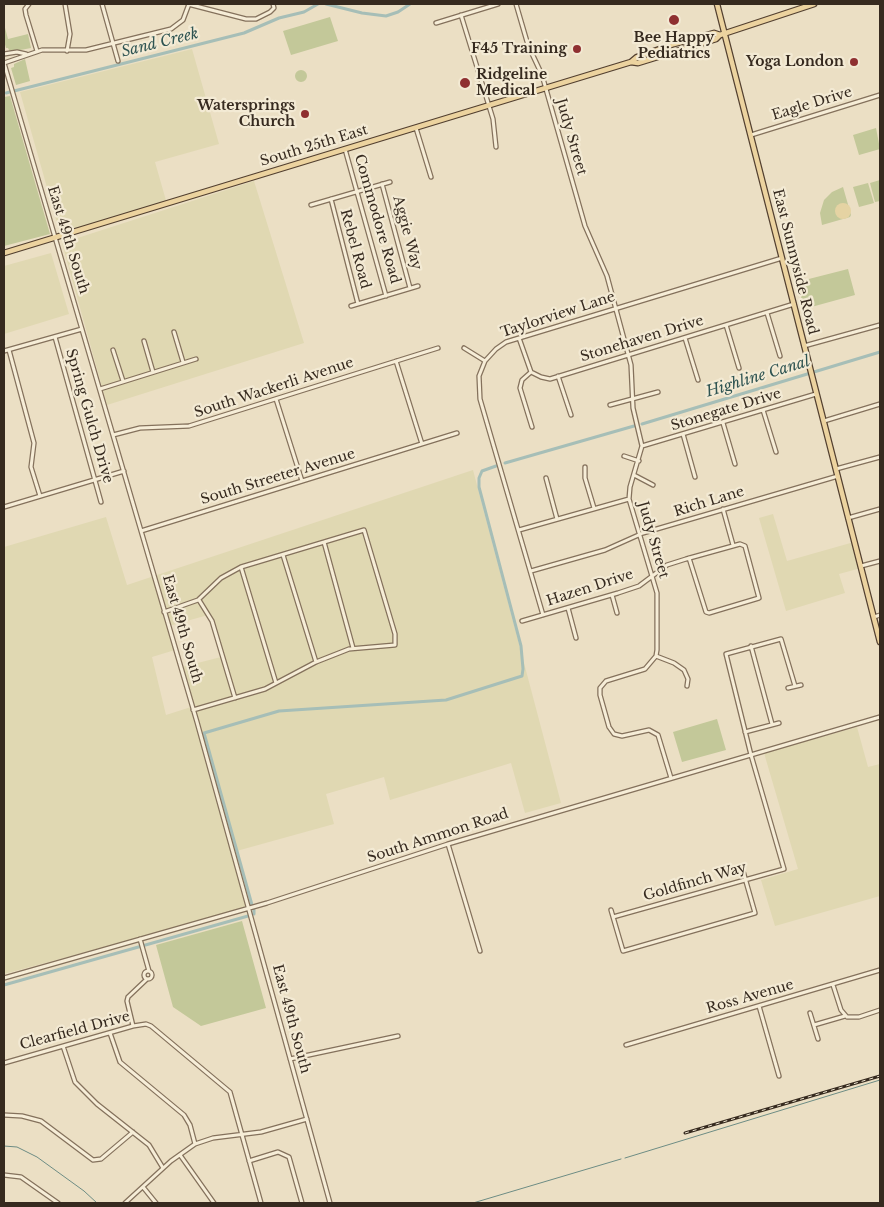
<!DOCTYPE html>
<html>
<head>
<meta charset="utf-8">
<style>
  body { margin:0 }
  #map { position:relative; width:884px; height:1207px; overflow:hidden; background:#ebdfc4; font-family:"Libre Baskerville",serif }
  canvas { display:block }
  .frame { position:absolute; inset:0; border:5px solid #362a1f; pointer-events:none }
</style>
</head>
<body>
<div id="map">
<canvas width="884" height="1207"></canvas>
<div class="frame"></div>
</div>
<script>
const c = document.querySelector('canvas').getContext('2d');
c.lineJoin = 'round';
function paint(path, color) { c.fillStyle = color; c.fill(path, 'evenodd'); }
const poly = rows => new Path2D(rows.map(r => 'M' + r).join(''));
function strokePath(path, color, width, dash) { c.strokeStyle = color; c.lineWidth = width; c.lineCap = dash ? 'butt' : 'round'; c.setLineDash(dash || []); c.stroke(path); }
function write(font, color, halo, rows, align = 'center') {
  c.font = font + ' "Libre Baskerville",serif'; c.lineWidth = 4.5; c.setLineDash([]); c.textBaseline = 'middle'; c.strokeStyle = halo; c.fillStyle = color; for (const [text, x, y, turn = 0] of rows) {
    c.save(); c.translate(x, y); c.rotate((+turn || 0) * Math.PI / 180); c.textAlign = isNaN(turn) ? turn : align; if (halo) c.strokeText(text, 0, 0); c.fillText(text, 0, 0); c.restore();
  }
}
paint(poly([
  [192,49,219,144,155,162,167,204,61,237,20,92],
  [254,181,304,343,107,405,62,243],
  [51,253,69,314,4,334,4,266],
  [473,470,561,803,525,813,511,763,390,800,384,777,326,794,334,824,233,852,249,908,4,974,4,547,106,517,127,585],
  [208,615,221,657,182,667,220,810,191,707,166,715,152,657,175,650,169,626],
  [773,514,787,561,854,542,861,568,839,574,845,593,786,611,759,518],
  [857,727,868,767,880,764,880,896,775,926,761,880,798,869,764,753]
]), '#e0d8b2');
paint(poly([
  [330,17,338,41,291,55,283,31],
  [4,24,8,39,28,34,31,48,10,52,8,48,6,48,4,41],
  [25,59,30,81,16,85,11,68,14,67,14,64],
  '295 76a6 6 0 1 1 12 0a6 6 0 1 1-12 0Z',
  [10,96,50,234,4,246,4,97],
  [876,128,880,149,859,155,853,135],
  [880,180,880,201,875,202,870,183],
  [868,183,874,203,859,207,853,187],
  [843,187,851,215,850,217,822,225,820,213,824,200,832,192],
  [848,269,855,295,804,309,797,282],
  [717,719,726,750,682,762,673,732],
  [242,921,266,1008,201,1026,173,1007,156,945]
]), '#c3c899');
paint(poly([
  '835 211a8 8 0 1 1 16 0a8 8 0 1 1-16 0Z'
]), '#e5d3a3');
strokePath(poly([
  [4,94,6,93],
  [4,1146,17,1147,37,1157,84,1191,97,1203],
  [625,1158,880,1080],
  [473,1203,621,1159]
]), '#6d8c84', 1);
strokePath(poly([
  [326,4,362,13,386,16,398,12,410,4],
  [6,93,244,33,279,18,304,12,318,4],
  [642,424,880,352],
  [505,463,634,426],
  [252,905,204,733,279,711,446,700,522,676,523,669,521,646,479,487,479,478,482,471,496,466],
  [254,914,254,910],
  [4,985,248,916]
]), '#a6beb7', 3);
const minor = poly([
  [29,4,25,9,26,15,37,51],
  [65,4,70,34,67,51],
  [102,4,118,61],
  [188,4,246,19,256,19,270,12,274,8,273,4],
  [516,4,528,45,542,75,585,226,607,276,631,365,633,408,642,446,630,487,629,499,657,593,657,650,656,656,645,669,606,681,600,688,600,695,609,727,614,734,622,736,649,730,658,735,671,778],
  [461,15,493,119,496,147],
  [436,23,498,4],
  [4,54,17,52,26,54],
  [4,63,197,722,330,1203],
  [4,63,42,50,86,50,171,29,183,20,189,4],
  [416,128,431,177],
  [751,135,880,95],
  [345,149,386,296],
  [382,184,410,288],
  [331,199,358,304],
  [311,205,390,182],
  [351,306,418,286],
  [767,313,780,356],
  [726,325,739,368],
  [174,332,183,362],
  [55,337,101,502],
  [519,338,531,372,541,377,550,379,794,304],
  [685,338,698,380],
  [144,341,153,372],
  [804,346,880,325],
  [464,348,485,361],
  [9,350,34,443,31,467,40,496],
  [113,350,123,381],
  [4,351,82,329],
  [396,361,422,444],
  [531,372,522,380,520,388,532,427],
  [558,376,571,415],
  [100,389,196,359],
  [276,399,302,481],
  [610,405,658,392],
  [763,410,776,452],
  [824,421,880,404],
  [723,423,735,464],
  [683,434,695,477],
  [113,435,140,428,189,426,438,348],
  [642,446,816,394],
  [624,456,639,461],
  [585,467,585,478,594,508],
  [836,469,880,457],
  [634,475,653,485],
  [546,478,557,519],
  [4,507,124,471],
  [723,509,733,545],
  [848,518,880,509],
  [519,530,629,499],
  [141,531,457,433],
  [324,542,353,648],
  [283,555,316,662],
  [861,566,880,561],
  [241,567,276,683],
  [531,571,605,550,643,533,838,476],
  [612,595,617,613],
  [199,600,212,621,235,698],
  [568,608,576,638],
  [164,612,198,600,221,578,241,567,364,530,395,634,395,645,349,649,316,662,265,689,193,710],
  [543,615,480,399,479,376,485,361,496,349,506,342,782,258],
  [874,617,880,615],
  [522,621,618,593,639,586,667,565,686,559,740,544,745,546,759,598,709,613,706,612,689,558],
  [751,646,772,724],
  [656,656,674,663,684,670,688,679,687,686],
  [788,688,801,685],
  [745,732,779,723],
  [448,844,480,951],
  [611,910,623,951,755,913,743,871],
  [613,917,784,869,751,755,726,654,781,639,795,686],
  [140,939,149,971],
  '144 975a4 4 0 1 1 8 0a4 4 0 1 1-8 0Z',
  [4,978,267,903,448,844,880,717],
  [833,985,841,1010,847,1017,859,1017,880,1010],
  [759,1006,779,1076],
  [810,1013,818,1039],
  [814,1025,845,1016],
  [133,1026,127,1001,128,997,147,979],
  [110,1033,120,1062,184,1115,190,1125,195,1144],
  [626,1045,880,970],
  [63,1046,75,1082,97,1104,149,1145,163,1168],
  [290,1059,398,1036],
  [4,1063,133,1026,146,1024,151,1026,230,1092,261,1203],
  [4,1115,22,1116,41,1121,93,1160,101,1159,133,1132],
  [180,1155,214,1203],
  [249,1161,278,1152,289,1157,302,1203],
  [4,1175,21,1177,58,1203],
  [143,1187,156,1203],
  [125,1203,171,1161,195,1144,213,1138,261,1132,307,1119]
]);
const major = poly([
  [717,4,880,642],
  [631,62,637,57,674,44,714,33,720,35],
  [4,253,631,62,638,63,716,39,720,35,814,4]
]);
strokePath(minor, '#84715c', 5.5);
strokePath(major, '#534030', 7);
strokePath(minor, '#f6edd7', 3);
strokePath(major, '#ecd39f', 4.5);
const rail = poly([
  [685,1133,880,1076]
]);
strokePath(rail, '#362a1f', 3);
strokePath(rail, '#f3ead4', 1, [4]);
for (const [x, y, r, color] of [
  [674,20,6,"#8f3031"],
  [577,49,5,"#8f3031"],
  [854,62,5,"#8f3031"],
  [465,83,6,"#8f3031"],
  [305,114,5,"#8f3031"]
]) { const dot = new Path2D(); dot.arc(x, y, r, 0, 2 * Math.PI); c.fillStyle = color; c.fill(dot); strokePath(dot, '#f3ead4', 2); }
write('bold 14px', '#362a1f', '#f3ead4', [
  ["Bee Happy",674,38,"center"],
  ["Pediatrics",674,54,"center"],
  ["F45 Training",567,49],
  ["Yoga London",844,62],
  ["Ridgeline",476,75,"left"],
  ["Medical",476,91,"left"],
  ["Watersprings",295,106],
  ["Church",295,122]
], 'right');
write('14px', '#362a1f', '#f3ead4', [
  ["Eagle Drive",812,104,-17],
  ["Judy Street",571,137,74],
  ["South 25th East",314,146,-17],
  ["Commodore Road",377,219,74],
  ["Aggie Way",407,233,75],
  ["East 49th South",68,240,73],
  ["Rebel Road",355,249,75],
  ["East Sunnyside Road",795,262,76],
  ["Taylorview Lane",558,315,-18],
  ["Stonehaven Drive",642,339,-17],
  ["South Wackerli Avenue",274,388,-18],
  ["Stonegate Drive",726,410,-17],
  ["Spring Gulch Drive",89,416,74],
  ["South Streeter Avenue",278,477,-17],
  ["Rich Lane",709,502,-17],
  ["Judy Street",653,540,74],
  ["Hazen Drive",590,588,-18],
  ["East 49th South",182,629,74],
  ["South Ammon Road",438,836,-18],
  ["Goldfinch Way",695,882,-16],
  ["Ross Avenue",750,997,-16],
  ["East 49th South",291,1019,75],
  ["Clearfield Drive",75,1031,-15]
]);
write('italic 15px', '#2f5452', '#f3ead4', [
  ["Sand Creek",160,43,-14],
  ["Highline Canal",758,377,-17]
]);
</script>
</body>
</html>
